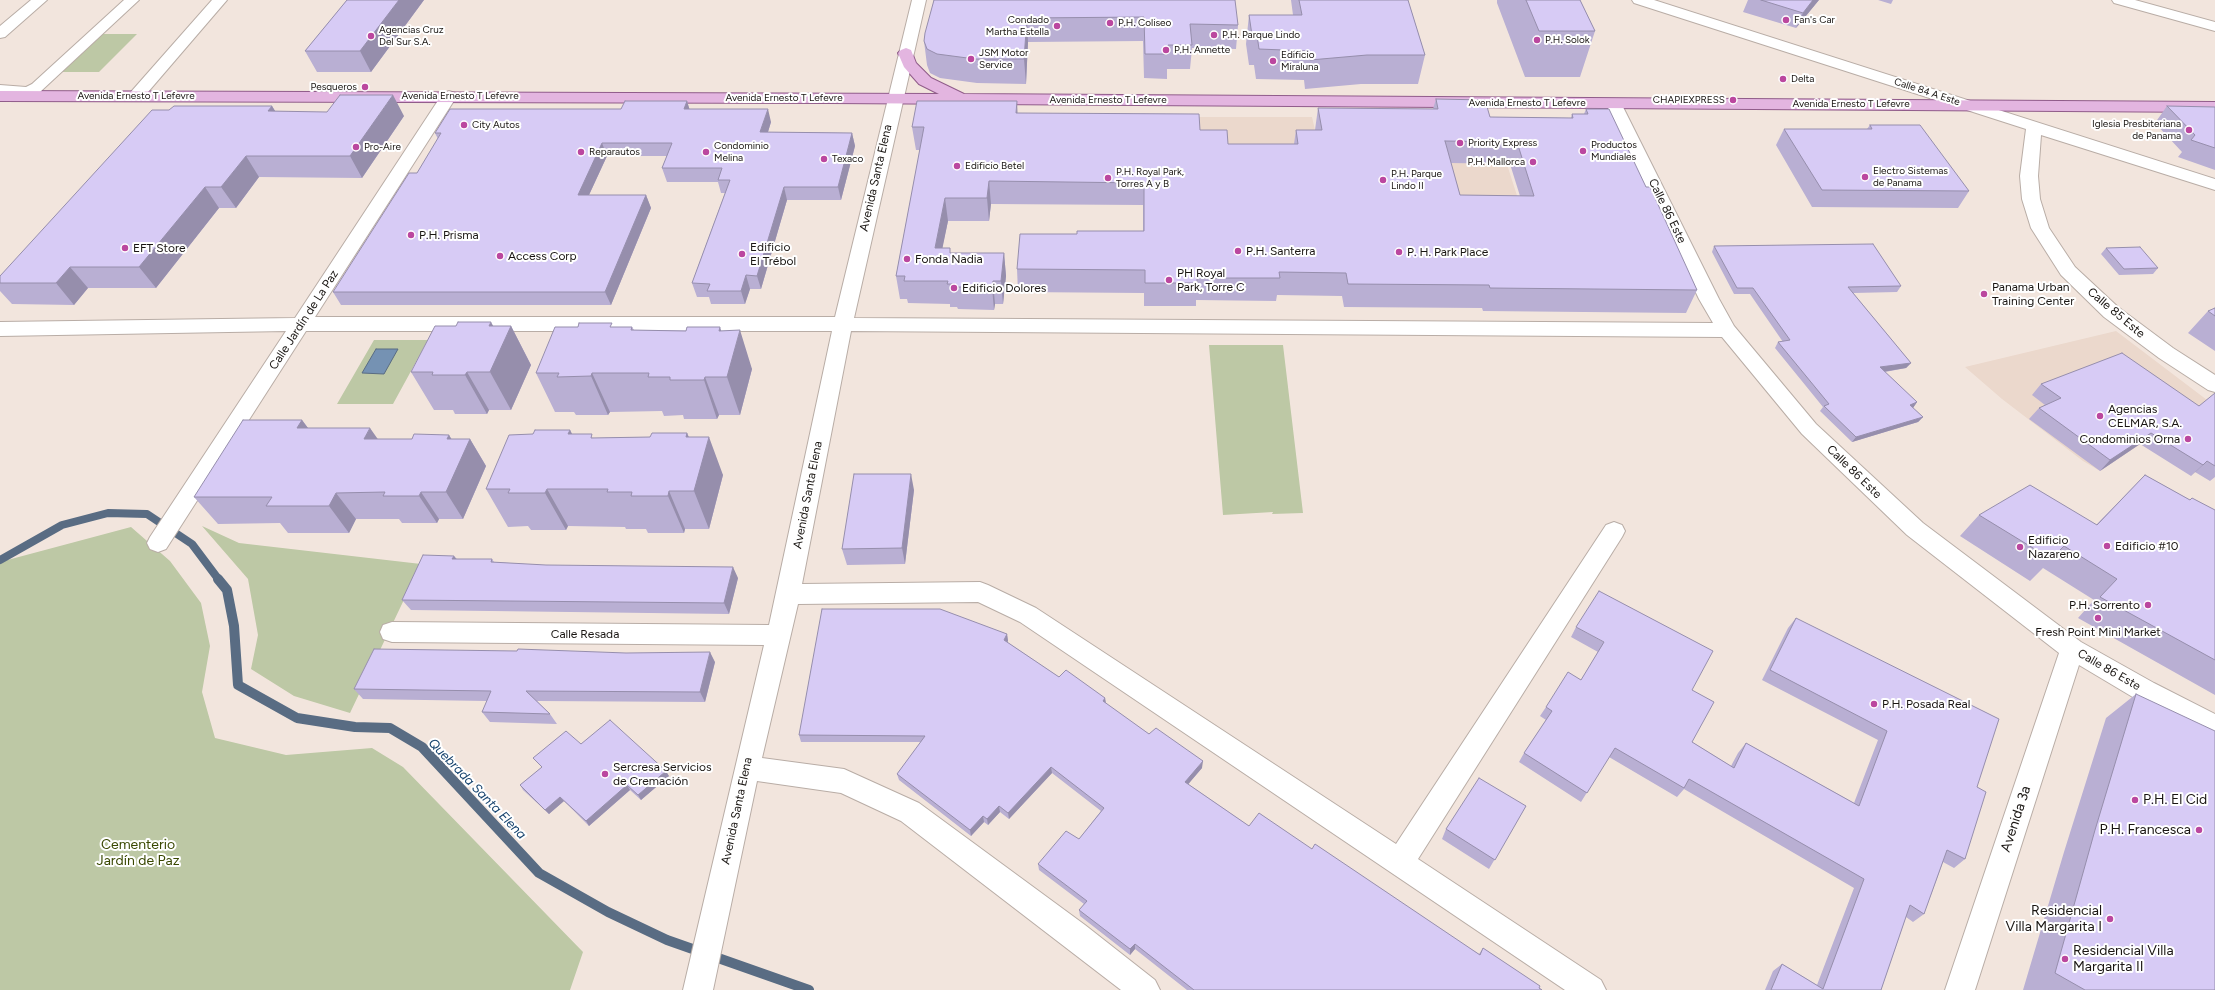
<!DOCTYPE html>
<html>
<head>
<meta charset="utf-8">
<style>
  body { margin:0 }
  canvas { display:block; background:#f2e5dd }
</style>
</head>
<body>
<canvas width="2215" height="990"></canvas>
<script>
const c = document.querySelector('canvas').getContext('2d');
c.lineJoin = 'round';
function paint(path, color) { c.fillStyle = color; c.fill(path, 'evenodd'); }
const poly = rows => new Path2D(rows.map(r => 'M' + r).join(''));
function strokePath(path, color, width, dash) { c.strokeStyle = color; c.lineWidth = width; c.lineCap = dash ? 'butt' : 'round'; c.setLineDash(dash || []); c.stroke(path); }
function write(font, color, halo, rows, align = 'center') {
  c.font = font + ' Figtree,sans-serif'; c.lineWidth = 4; c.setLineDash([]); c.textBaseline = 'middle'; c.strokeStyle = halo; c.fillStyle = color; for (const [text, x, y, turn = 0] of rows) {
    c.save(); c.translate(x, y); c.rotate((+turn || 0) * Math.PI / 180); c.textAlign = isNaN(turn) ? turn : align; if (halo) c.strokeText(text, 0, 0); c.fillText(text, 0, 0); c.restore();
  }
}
paint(poly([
  [1197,117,1312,117,1315,130,1202,206],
  [1427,117,1492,118,1521,208,1451,207],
  [2116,331,2207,400,2100,471,2083,461,2002,399,1965,367]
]), '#ebd8cc');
paint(poly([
  [97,34,137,34,99,72,57,72],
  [374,340,428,340,393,404,337,404],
  [1209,345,1283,345,1303,513,1272,514,1273,512,1223,515],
  [202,526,239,543,421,564,350,713,294,696,251,669,258,635,248,579],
  [131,527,170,561,201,603,210,646,202,692,215,738,286,755,372,748,403,767,583,952,570,990,0,990,0,562]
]), '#bdc8a5');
const water = poly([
  [376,349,398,349,384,374,362,373,376,349]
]);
paint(water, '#7592b3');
strokePath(water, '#596c83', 1);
strokePath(poly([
  [0,560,62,525,108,513,147,514,192,544,219,580]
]), '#596c83', 8);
strokePath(poly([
  [218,579,227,590,234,626,238,685,297,718,355,727,390,728,422,747,539,873,608,912,667,940,809,990]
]), '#596c83', 10);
const minor = poly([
  [31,0,47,0,5,37,0,38,0,26,31,0],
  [124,0,139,0,40,92,42,95,40,98,34,100,25,97,0,95,0,85,26,87,32,84,124,0],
  [212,0,227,0,142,99,130,99,128,96,130,93,212,0],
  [912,0,926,0,854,318,1713,323,1699,299,1606,104,1608,101,1614,99,1620,101,1719,299,1734,326,1816,424,1923,523,2081,642,2154,683,2215,714,2215,737,2136,699,2079,665,1975,990,1945,990,2059,653,1907,535,1802,434,1722,337,851,331,802,584,980,582,988,585,1036,608,1396,844,1606,525,1614,522,1622,525,1625,531,1622,537,1418,859,1601,980,1606,990,1565,990,1020,622,978,602,798,604,762,758,844,769,919,803,1085,925,1155,980,1160,990,1121,990,901,821,841,793,757,781,713,990,683,990,764,645,392,642,383,639,380,632,383,625,392,622,769,625,832,331,306,331,166,549,158,552,150,549,147,543,150,537,286,331,0,336,0,322,295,318,441,96,443,93,449,91,455,93,457,96,315,317,835,317,912,0],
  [1632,0,1654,0,2215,179,2215,190,2041,135,2038,176,2040,199,2049,228,2075,267,2118,307,2173,348,2215,375,2215,392,2208,390,2159,358,2104,317,2061,275,2031,228,2022,199,2020,176,2026,129,1634,3,1632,0],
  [2112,0,2135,0,2215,22,2215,31,2114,3,2112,0]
]);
const major = poly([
  [906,48,911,50,916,63,931,78,964,94,2215,102,2215,112,830,103,0,101,0,91,939,94,919,84,904,67,898,53,901,50,906,48]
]);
strokePath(minor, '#b9ada6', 2);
strokePath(major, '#905c8a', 2);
paint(minor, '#fff');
paint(major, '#e3b5e0');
paint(poly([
  [347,0,424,0,371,72,317,72,305,51],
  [934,0,1238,25,1236,49,1192,48,1190,69,1167,69,1167,79,1144,78,1143,41,1028,42,1026,84,977,83,940,78,930,73,927,65,924,41],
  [1291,0,1408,0,1425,55,1418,84,1361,84,1305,89,1304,80,1256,79,1254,65,1249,65,1246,44,1249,15,1293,15],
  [1497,0,1580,0,1595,31,1580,77,1525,77,1497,3],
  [1748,0,1819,0,1796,28,1743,12],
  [1878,0,1893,0,1891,4],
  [1436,99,1490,117,1571,118,1572,114,1584,114,1586,109,1646,187,1697,290,1686,313,1483,311,1482,308,1344,307,1342,296,1277,295,1276,301,1196,300,1196,306,1144,306,1144,293,1018,292,1017,269,1077,234,1143,231,1143,205,991,204,989,221,948,221,942,248,951,253,1004,253,1006,276,1003,304,995,304,994,310,958,309,957,307,950,307,950,304,908,303,907,299,900,299,896,276,920,150,916,150,912,127,1018,113,1200,130,1228,144,1294,144,1296,130,1315,130,1318,108,1433,109],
  [1451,163,1510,164,1520,196,1460,195],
  [687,101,689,109,771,122,768,132,852,133,855,146,841,200,787,200,761,289,750,289,745,304,711,304,709,297,697,297,692,283,725,193,721,193,718,182,667,182,662,168,667,156,607,156,589,195,646,195,651,208,611,305,341,305,333,292,417,173,438,139,435,133,621,109],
  [272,106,275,111,404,116,362,178,259,177,236,208,219,208,156,288,88,288,74,305,12,304,0,291,0,276,169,110],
  [2167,106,2215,107,2215,170,2178,157,2182,152,2155,123],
  [1870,125,1969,191,1958,208,1812,207,1776,145,1784,129,1867,129],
  [1714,246,1901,286,1897,292,1853,293,1911,363,1906,368,1885,372,1917,402,1913,408,1923,417,1918,422,1852,442,1820,411,1823,407,1775,348,1778,342,1783,342,1750,294,1734,294,1712,252],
  [2106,248,2158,268,2153,274,2119,275,2101,254],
  [2215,308,2215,351,2188,333,2208,311],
  [493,326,511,326,531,365,511,410,489,410,487,414,455,414,453,410,434,410,411,372],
  [613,327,632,327,634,330,721,331,752,369,740,415,719,415,717,419,684,419,683,415,664,416,662,411,610,412,608,415,576,415,574,412,555,412,536,373],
  [2041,384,2199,406,2215,393,2215,477,2210,481,2195,472,2191,476,2140,444,2100,471,2029,419,2039,408,2045,405,2032,395],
  [302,420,308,428,378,439,412,439,449,435,451,439,470,439,486,466,463,519,439,519,437,523,402,523,399,519,356,519,349,533,288,533,280,523,218,524,194,497],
  [570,430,572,434,594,438,650,437,687,433,689,437,723,475,709,529,685,529,684,533,648,533,646,529,626,529,625,527,568,526,566,530,531,530,528,526,508,527,486,489,533,434],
  [2145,475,2190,500,2215,510,2215,695,2078,618,2094,600,2043,568,2030,581,1960,536,1979,515,2096,525],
  [914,490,905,564,847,565,842,549],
  [454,556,457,559,492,559,494,562,738,578,729,614,411,610,402,600],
  [1796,618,1977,787,1965,859,1954,868,1943,862,1924,914,1913,922,1906,917,1881,990,1765,990,1773,971,1782,964,1817,985,1854,888,1684,789,1677,797,1609,757,1581,802,1519,762,1524,753,1546,720,1540,716,1546,707,1581,680,1598,652,1571,637,1576,627,1692,690,1692,742,1731,766,1738,753,1746,743,1854,803,1878,740,1762,680,1788,628],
  [1007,634,1008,641,1007,642,1059,677,1105,698,1106,704,1149,734,1202,768,1188,784,1249,826,1312,849,1479,954,1483,948,1542,990,1187,990,1135,949,1130,955,1080,916,1079,910,1084,904,1039,870,1038,864,1079,839,1101,811,1052,773,1009,819,1000,812,988,825,984,822,971,836,899,780,897,774,921,742,801,742,799,735],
  [715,662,705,702,537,701,550,714,557,724,490,722,482,712,487,701,363,699,354,689],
  [2136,694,2215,990,2023,990,2064,852,2106,718],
  [581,744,669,776,641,800,630,790,589,826,564,801,549,814,523,790,520,785,542,767,533,758],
  [1526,806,1489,869,1442,839,1446,829]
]), '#b9afd3');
paint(poly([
  [399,0,424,0,371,72,360,51],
  [1813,0,1819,0,1796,28,1803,13],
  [1027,18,1028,42,1026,84,1024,59],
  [393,95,404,116,362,178,350,156],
  [687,101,691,114,684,109],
  [1017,101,1018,123,1016,113],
  [272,106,285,127,268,111],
  [768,109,771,122,764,145,760,132],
  [852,133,855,146,841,200,838,187],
  [602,143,607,156,583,208,578,195],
  [246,156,259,177,236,208,221,187],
  [989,181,991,204,989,221,987,198],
  [205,187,219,208,156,288,139,267],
  [784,187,787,200,761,289,757,276],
  [646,195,651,208,611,305,605,292],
  [945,198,948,221,938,270,935,248],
  [1004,253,1006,276,1003,304,1001,281],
  [70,267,88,288,74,305,56,283],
  [746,275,750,289,745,304,741,291],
  [993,281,995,304,994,310,992,287],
  [491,322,503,344,511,326,531,365,511,410,490,372,489,326],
  [720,327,731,362,740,330,752,369,740,415,727,377,719,331],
  [1911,363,1906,368,1876,373,1880,367],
  [467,372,489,410,487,414,465,375],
  [592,373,610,412,608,415,591,376],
  [705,377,719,415,717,419,704,380],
  [1917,402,1913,408,1910,405],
  [1923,417,1918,422,1852,442,1856,437],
  [302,420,322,447,297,428],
  [370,428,389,455,364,439],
  [570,430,589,468,568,434],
  [687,433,700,467,709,437,723,475,709,529,694,491,686,437],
  [2151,433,2140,444,2100,471,2110,460],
  [449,435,462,456,470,439,486,466,463,519,446,492,447,439],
  [2207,461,2195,472,2191,476,2203,465],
  [911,474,914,490,905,564,902,548],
  [547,489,568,526,566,530,545,493],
  [669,491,685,529,684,533,668,496],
  [421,492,439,519,437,523,419,496],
  [336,493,356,519,349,533,329,506],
  [454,556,462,567,452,559],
  [733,567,738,578,729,614,724,603],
  [1007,634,1008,641,1005,646,1004,640],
  [710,652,715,662,705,702,700,692],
  [1105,698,1106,704,1103,701],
  [1203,761,1202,768,1185,788,1185,782],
  [1051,767,1052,773,1009,819,1008,813],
  [666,771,669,776,641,800,638,795],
  [627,785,630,790,589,826,586,821],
  [560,797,564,801,549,814,545,810],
  [999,806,1000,812,988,825,987,819],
  [983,816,984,822,971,836,970,830],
  [1135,944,1135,949,1130,955,1130,949]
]), '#968eac');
const building = poly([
  [347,0,399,0,360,51,305,51,347,0],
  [934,0,1235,0,1238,25,1190,24,1192,45,1168,45,1168,54,1145,54,1144,17,1027,18,1024,59,975,59,937,54,927,49,924,41,925,33,934,0],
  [1299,0,1408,0,1425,55,1367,55,1310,60,1308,51,1259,49,1257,35,1252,35,1249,15,1302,15,1299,0],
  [1526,0,1580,0,1595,31,1539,31,1526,0],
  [1761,0,1813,0,1803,13,1761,0],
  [340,95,393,95,350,156,246,156,221,187,205,187,139,267,70,267,56,283,0,283,0,276,152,110,169,110,174,106,272,106,268,111,327,112,340,95],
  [1436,99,1485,100,1490,117,1573,118,1572,114,1588,114,1586,109,1609,109,1646,187,1650,187,1697,290,1490,288,1489,285,1348,284,1346,273,1279,272,1280,278,1197,278,1197,283,1145,283,1145,270,1017,269,1020,234,1077,234,1077,231,1144,231,1144,183,989,181,987,198,945,198,935,248,950,248,950,253,1004,253,1001,281,993,281,992,287,955,287,955,284,947,284,948,281,904,281,905,276,896,276,924,127,912,127,917,101,1017,101,1016,113,1199,114,1200,130,1227,130,1228,144,1298,144,1296,130,1322,130,1318,108,1438,109,1436,99],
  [1445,141,1517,142,1534,196,1460,195,1445,141],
  [625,101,687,101,684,109,768,109,760,132,852,133,838,187,784,187,757,276,746,275,741,291,707,291,710,284,692,283,730,180,718,180,722,168,662,168,672,143,602,143,578,195,646,195,605,292,333,292,409,173,417,173,441,133,435,133,450,109,621,109,625,101],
  [2167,106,2215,107,2215,148,2191,140,2195,135,2167,106],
  [1870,125,1920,125,1969,191,1822,190,1784,129,1872,129,1870,125],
  [1873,244,1901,286,1848,287,1911,363,1880,367,1917,402,1910,405,1923,417,1856,437,1824,406,1829,404,1778,342,1790,340,1753,288,1737,288,1714,246,1873,244],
  [2140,247,2158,268,2124,269,2106,248,2140,247],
  [2215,308,2215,316,2208,311,2215,308],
  [458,322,491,322,489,326,511,326,490,372,467,372,465,375,432,375,433,372,411,372,435,326,456,326,458,322],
  [579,323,612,323,610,327,632,327,631,330,686,331,687,327,720,327,719,331,740,330,727,377,705,377,704,380,670,380,670,377,648,377,649,373,592,373,591,376,557,377,559,373,536,373,555,327,578,327,579,323],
  [2122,353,2199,406,2215,393,2215,466,2207,461,2203,465,2151,433,2110,460,2039,408,2061,398,2041,384,2122,353],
  [243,420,302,420,297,428,370,428,364,439,412,439,414,434,449,435,447,439,470,439,446,492,421,492,419,496,383,496,385,492,336,493,329,506,266,506,272,497,194,497,243,420],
  [535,430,570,430,568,434,592,434,591,438,650,437,652,433,687,433,686,437,709,437,694,491,669,491,668,496,631,496,632,492,607,492,608,489,547,489,545,493,508,493,510,489,486,489,509,435,533,434,535,430],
  [854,474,911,474,902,548,842,549,854,474],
  [2145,475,2190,500,2192,498,2215,510,2215,660,2100,597,2117,579,2064,546,2051,559,1979,515,2030,485,2097,525,2145,475],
  [423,555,454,556,452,559,492,559,491,562,546,565,733,567,724,603,402,600,423,555],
  [1599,591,1713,651,1692,690,1714,702,1692,742,1734,768,1746,743,1859,806,1887,731,1770,670,1796,618,1999,719,1977,787,1986,792,1965,859,1947,850,1924,914,1910,905,1881,990,1771,990,1782,964,1823,989,1864,879,1689,779,1684,788,1615,748,1587,793,1524,753,1552,711,1546,707,1568,672,1581,680,1604,642,1576,627,1599,591],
  [822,609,940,609,1007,634,1004,640,1059,677,1066,670,1105,698,1103,701,1149,734,1156,728,1203,761,1185,782,1249,826,1259,813,1312,849,1315,844,1480,955,1483,948,1540,986,1539,988,1542,990,1194,990,1135,944,1130,949,1079,910,1087,901,1038,864,1066,831,1079,839,1104,808,1051,767,1008,813,999,806,987,819,983,816,970,830,897,774,925,736,799,735,822,609],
  [374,649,517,651,518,649,626,653,710,652,700,692,526,691,550,714,482,712,491,691,354,689,374,649],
  [2136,694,2215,731,2215,990,2085,990,2055,973,2095,830,2136,694],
  [610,720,666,771,638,795,627,785,586,821,560,797,545,810,520,785,542,767,533,758,566,731,581,744,610,720],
  [1479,778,1526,806,1495,860,1446,829,1479,778]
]);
paint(building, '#d7cbf5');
strokePath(building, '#968eac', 1);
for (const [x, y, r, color] of [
  [1786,20,4,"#bb479f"],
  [1110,23,4,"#bb479f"],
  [1057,26,4,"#bb479f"],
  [1214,35,4,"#bb479f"],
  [371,36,4,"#bb479f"],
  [1537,40,4,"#bb479f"],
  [1166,50,4,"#bb479f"],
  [971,59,4,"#bb479f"],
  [1273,61,4,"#bb479f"],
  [1783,79,4,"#bb479f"],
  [365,87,4,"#bb479f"],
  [1733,100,4,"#bb479f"],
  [464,125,4,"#bb479f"],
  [2189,130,4,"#bb479f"],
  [1460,143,4,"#bb479f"],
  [356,147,4,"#bb479f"],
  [1583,151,4,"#bb479f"],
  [581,152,4,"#bb479f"],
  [706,152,4,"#bb479f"],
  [824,159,4,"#bb479f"],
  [1533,162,4,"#bb479f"],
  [957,166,4,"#bb479f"],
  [1865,177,4,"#bb479f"],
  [1108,178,4,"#bb479f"],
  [1383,180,4,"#bb479f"],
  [411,235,4,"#bb479f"],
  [125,248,4,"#bb479f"],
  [1238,251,4,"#bb479f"],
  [1399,252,4,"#bb479f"],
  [742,254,4,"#bb479f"],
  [500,256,4,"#bb479f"],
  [907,259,4,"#bb479f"],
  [1169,280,4,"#bb479f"],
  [954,288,4,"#bb479f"],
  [1984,294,4,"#bb479f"],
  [2100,416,4,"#bb479f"],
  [2188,439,4,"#bb479f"],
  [2107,546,4,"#bb479f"],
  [2020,547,4,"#bb479f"],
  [2148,605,4,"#bb479f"],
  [2098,618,4,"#bb479f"],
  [1874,704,4,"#bb479f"],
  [605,774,4,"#bb479f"],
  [2135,800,4,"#bb479f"],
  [2199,830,4,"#bb479f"],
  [2110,919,4,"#bb479f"],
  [2065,959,4,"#bb479f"]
]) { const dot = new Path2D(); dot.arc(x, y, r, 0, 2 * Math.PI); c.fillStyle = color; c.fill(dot); strokePath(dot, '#fff', 1.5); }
write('10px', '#191512', '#fff', [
  ["Condado",1049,20,"right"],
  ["Martha Estella",1049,32,"right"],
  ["Fan's Car",1794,20],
  ["P.H. Coliseo",1118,23],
  ["Agencias Cruz",379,30],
  ["Del Sur S.A.",379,42],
  ["P.H. Parque Lindo",1222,35],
  ["P.H. Solok",1545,40],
  ["P.H. Annette",1174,50],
  ["JSM Motor",979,53],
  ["Service",979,65],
  ["Edificio",1281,55],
  ["Miraluna",1281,67],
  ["Delta",1791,79],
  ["Pesqueros",357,87,"right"],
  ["CHAPIEXPRESS",1725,100,"right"],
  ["Iglesia Presbiteriana",2181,124,"right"],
  ["de Panama",2181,136,"right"],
  ["City Autos",472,125],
  ["Priority Express",1468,143],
  ["Productos",1591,145],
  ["Mundiales",1591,157],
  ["Condominio",714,146],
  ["Melina",714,158],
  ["Pro-Aire",364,147],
  ["Reparautos",589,152],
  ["Texaco",832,159],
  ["P.H. Mallorca",1525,162,"right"],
  ["Edificio Betel",965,166],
  ["Electro Sistemas",1873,171],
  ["de Panama",1873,183],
  ["P.H. Royal Park,",1116,172],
  ["Torres A y B",1116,184],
  ["P.H. Parque",1391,174],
  ["Lindo II",1391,186]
], 'left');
write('10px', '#191512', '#fff', [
  ["Calle 84 A Este",1927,92,18],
  ["Avenida Ernesto T Lefevre",136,96],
  ["Avenida Ernesto T Lefevre",460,96],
  ["Avenida Ernesto T Lefevre",784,98],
  ["Avenida Ernesto T Lefevre",1108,100],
  ["Avenida Ernesto T Lefevre",1527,103],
  ["Avenida Ernesto T Lefevre",1851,104]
]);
write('12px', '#191512', '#fff', [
  ["Avenida Santa Elena",876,178,-77],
  ["Calle 86 Este",1667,211,64],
  ["Calle 85 Este",2116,313,40],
  ["Calle Jardín de La Paz",304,320,-57],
  ["Calle 86 Este",1854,472,44],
  ["Avenida Santa Elena",808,495,-79],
  ["Calle Resada",585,634],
  ["Calle 86 Este",2109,670,30],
  ["Avenida Santa Elena",737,811,-78]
]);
write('12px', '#191512', '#fff', [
  ["P.H. Prisma",419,235],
  ["Edificio",750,247],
  ["El Trébol",750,261],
  ["EFT Store",133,248],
  ["P.H. Santerra",1246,251],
  ["P. H. Park Place",1407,252],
  ["Access Corp",508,256],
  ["Fonda Nadia",915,259],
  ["PH Royal",1177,273],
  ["Park, Torre C",1177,287],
  ["Panama Urban",1992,287],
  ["Training Center",1992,301],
  ["Edificio Dolores",962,288],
  ["Agencias",2108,409],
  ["CELMAR, S.A.",2108,423],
  ["Condominios Orna",2180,439,"right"],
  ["Edificio",2028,540],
  ["Nazareno",2028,554],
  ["Edificio #10",2115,546],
  ["P.H. Sorrento",2140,605,"right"],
  ["Fresh Point Mini Market",2098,632,"center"],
  ["P.H. Posada Real",1882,704],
  ["Sercresa Servicios",613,767],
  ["de Cremación",613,781]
], 'left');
write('italic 13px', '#15426d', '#fff', [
  ["Quebrada Santa Elena",477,789,46]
]);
write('14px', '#191512', '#fff', [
  ["P.H. El Cid",2143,800],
  ["P.H. Francesca",2191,830,"right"],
  ["Residencial",2102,911,"right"],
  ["Villa Margarita I",2102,927,"right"],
  ["Residencial Villa",2073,951],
  ["Margarita II",2073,967]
], 'left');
write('14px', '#191512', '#fff', [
  ["Avenida 3a",2016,819,-72]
]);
write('14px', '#394700', '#fff', [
  ["Cementerio",138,845],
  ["Jardín de Paz",138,861]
]);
</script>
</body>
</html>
